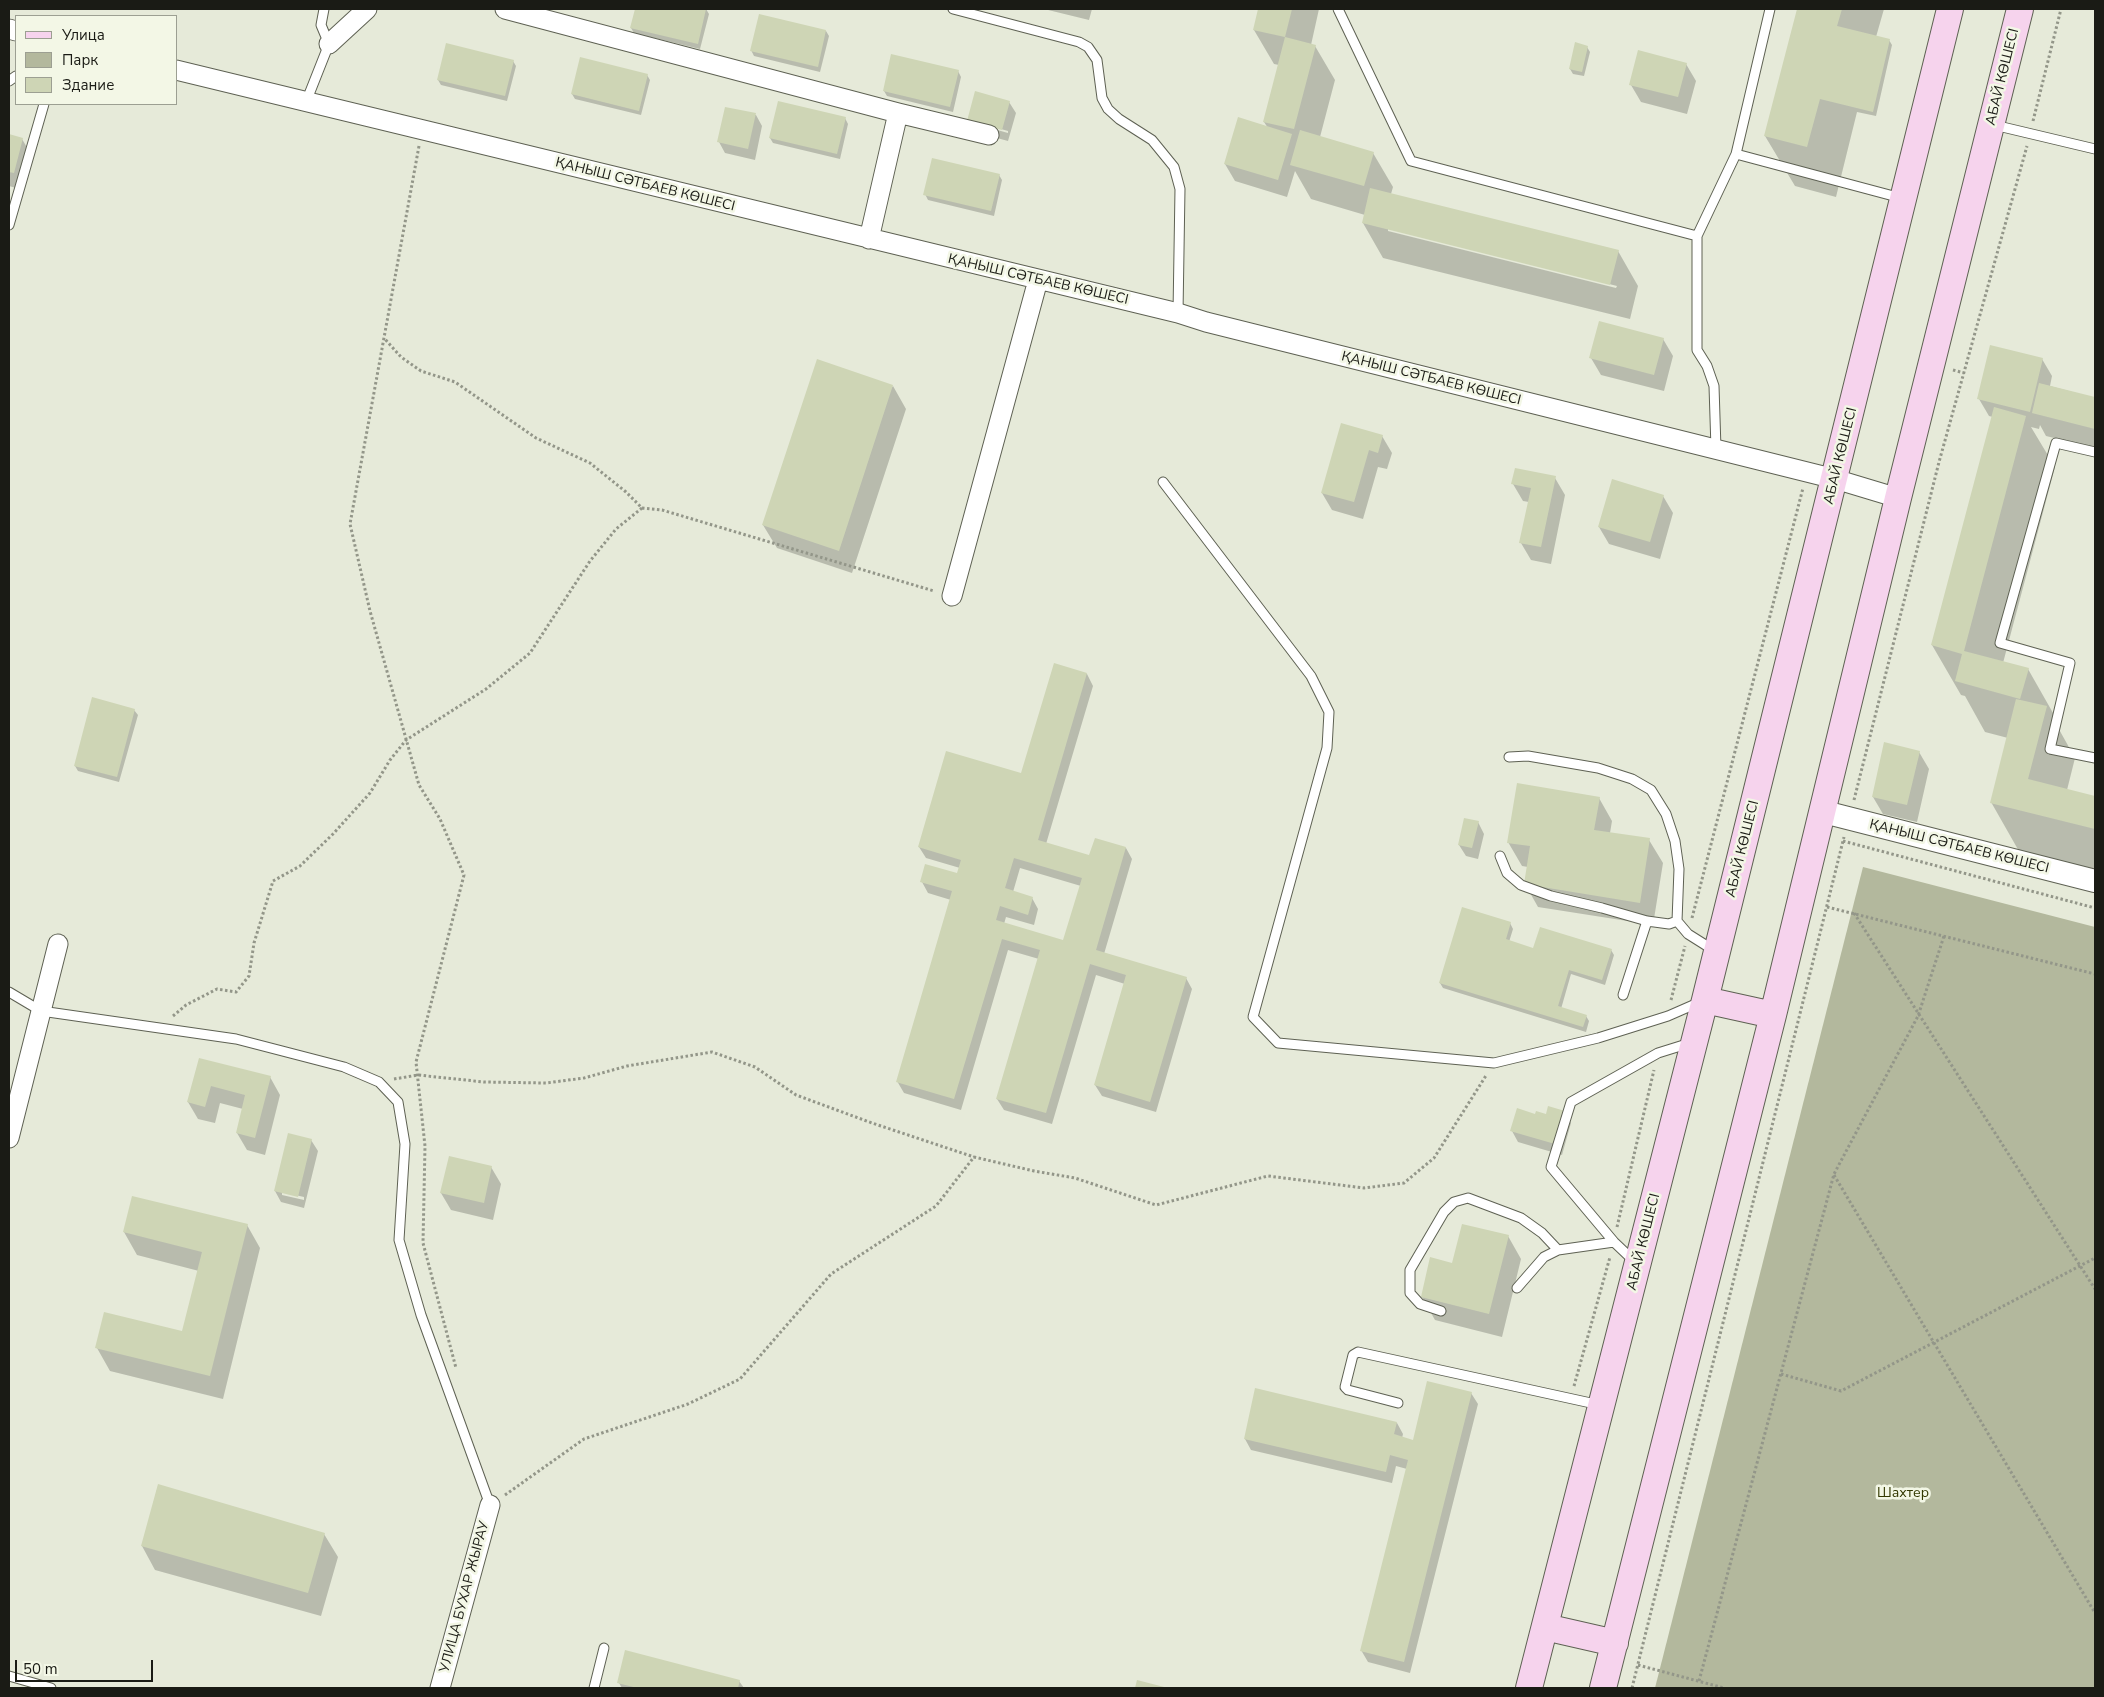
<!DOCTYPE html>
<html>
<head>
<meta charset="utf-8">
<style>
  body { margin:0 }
  #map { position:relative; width:2104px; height:1697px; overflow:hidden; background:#e6ead9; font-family:"Nunito Sans",sans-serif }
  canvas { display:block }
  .frame { position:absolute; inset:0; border:10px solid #1a1b15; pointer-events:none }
  .legend { position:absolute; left:15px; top:15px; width:162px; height:90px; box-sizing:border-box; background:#f3f7e6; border:1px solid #9c9f92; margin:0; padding:6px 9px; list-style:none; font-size:15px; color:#1a1b15 }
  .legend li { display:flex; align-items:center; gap:10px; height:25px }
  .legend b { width:25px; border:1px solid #9c9f92 }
  .scale { position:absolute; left:15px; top:1660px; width:138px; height:22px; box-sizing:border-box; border:2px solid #1a1b15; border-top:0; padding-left:6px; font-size:15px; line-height:18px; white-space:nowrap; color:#1a1b15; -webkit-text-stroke:4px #f3f7e6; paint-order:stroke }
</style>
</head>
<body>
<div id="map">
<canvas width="2104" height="1697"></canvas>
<div class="frame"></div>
<ul class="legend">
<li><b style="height:6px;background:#f6d3ed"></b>Улица</li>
<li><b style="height:14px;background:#b3b89d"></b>Парк</li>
<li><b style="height:14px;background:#ced5b5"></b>Здание</li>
</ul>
<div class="scale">50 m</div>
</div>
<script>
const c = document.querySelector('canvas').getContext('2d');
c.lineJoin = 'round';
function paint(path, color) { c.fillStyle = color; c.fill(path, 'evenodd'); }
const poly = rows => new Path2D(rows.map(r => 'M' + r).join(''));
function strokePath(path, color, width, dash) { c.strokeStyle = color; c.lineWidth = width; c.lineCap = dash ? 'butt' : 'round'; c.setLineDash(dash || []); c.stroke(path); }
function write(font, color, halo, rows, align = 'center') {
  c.font = font + ' "Nunito Sans",sans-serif'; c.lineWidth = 5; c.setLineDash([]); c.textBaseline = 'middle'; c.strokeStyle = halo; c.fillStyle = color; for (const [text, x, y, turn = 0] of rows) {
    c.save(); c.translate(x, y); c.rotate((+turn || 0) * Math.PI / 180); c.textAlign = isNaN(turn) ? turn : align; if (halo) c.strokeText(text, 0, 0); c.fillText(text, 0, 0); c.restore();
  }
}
paint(poly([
  [1863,867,2095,927,2095,1688,1655,1688]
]), '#b3b89d');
paint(poly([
  [636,9,706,9,709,14,700,49,634,33,631,28],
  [1044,9,1092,9,1089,20],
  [1259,9,1319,9,1311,45,1315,46,1335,80,1320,137,1373,153,1393,187,1391,194,1618,251,1638,286,1630,319,1383,258,1363,223,1365,215,1311,199,1295,171,1287,197,1235,181,1225,164,1268,128,1264,122,1279,65,1274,64,1254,30],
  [1388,228,1617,286,1616,288,1388,231],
  [1798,9,1884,9,1876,37,1889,40,1892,45,1876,116,1857,112,1836,197,1795,186,1765,136],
  [826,31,829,36,820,72,754,56,751,50],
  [1587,47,1590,52,1584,76,1573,74,1570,69],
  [513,61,516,66,507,101,441,85,438,80],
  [1686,64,1696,81,1687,114,1641,102,1631,85],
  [958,71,961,77,953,112,887,96,884,91],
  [647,75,650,80,641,115,575,99,572,94],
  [976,92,1009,102,1016,113,1008,141,975,132,968,121],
  [976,122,1008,131,1008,133,976,124],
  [726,108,756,115,762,126,755,160,725,153,719,142],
  [845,118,848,124,840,159,773,143,770,138],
  [9,135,22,139,32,156,23,190,9,186],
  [999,175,1002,180,994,216,928,200,925,194],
  [1663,339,1673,356,1664,391,1601,375,1591,358],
  [2042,359,2052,376,2050,386,2095,398,2095,448,2046,436,2040,425,2039,429,2031,427,2055,467,2003,663,2028,669,2057,720,2056,724,2075,758,2067,790,2095,797,2095,872,2020,853,1991,802,2008,738,1985,732,1965,696,1961,695,1932,645,1993,417,1989,416,1979,399],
  [893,386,906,409,852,573,777,548,763,525],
  [1382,436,1392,453,1387,469,1378,467,1363,519,1332,510,1322,493],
  [1555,478,1565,495,1551,564,1531,560,1521,543,1529,502,1523,501,1513,484],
  [1663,496,1673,513,1660,559,1609,544,1599,527],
  [1054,665,1087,674,1093,686,1046,844,1090,857,1126,848,1132,859,1104,954,1186,978,1192,989,1156,1112,1102,1096,1095,1085,1125,984,1096,975,1052,1124,1004,1110,997,1099,1039,959,1008,950,961,1110,904,1093,897,1081,951,900,928,893,922,882,958,875,960,868,926,858,919,847,1022,775],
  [1020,868,1081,886,1064,942,1004,924,1006,917,1034,925,1038,909,1032,898,1013,892],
  [134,710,138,715,119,782,78,771,75,766],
  [1919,752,1929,769,1917,822,1883,814,1873,797],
  [1599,798,1612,821,1610,833,1649,840,1663,863,1653,925,1538,907,1525,884,1528,867,1522,866,1508,842],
  [1478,822,1484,834,1478,859,1466,856,1459,845],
  [1510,923,1513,929,1509,942,1534,949,1611,950,1614,955,1605,985,1571,974,1561,1009,1586,1016,1589,1021,1586,1032,1443,988,1440,983],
  [200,1059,270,1077,280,1095,265,1155,247,1150,237,1133,243,1109,220,1103,215,1123,198,1119,188,1102],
  [1564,1112,1571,1123,1562,1155,1518,1142,1512,1131,1536,1115,1547,1116],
  [311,1140,318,1151,304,1208,281,1202,275,1191],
  [282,1192,304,1197,304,1200,282,1195],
  [491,1167,501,1184,493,1220,451,1210,441,1193],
  [247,1225,260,1248,223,1399,110,1371,97,1348,183,1333,199,1271,137,1255,124,1232],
  [1508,1236,1521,1259,1502,1337,1435,1320,1422,1297],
  [1471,1393,1478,1404,1410,1673,1368,1662,1361,1650,1407,1469,1396,1466,1392,1483,1251,1450,1245,1439,1397,1423,1403,1434,1402,1438,1414,1441],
  [158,1486,324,1534,338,1557,321,1616,155,1570,142,1546],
  [739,1681,744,1688,622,1688,619,1683]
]), '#0003');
paint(poly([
  [635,9,706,9,698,44,630,28],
  [1258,9,1292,9,1285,37,1253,30],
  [1797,9,1842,9,1837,26,1890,39,1873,112,1820,99,1807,147,1764,136],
  [759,14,826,30,818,67,750,51],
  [1285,37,1316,45,1294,129,1263,122],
  [1575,42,1588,46,1582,72,1569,69],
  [446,43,514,60,505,96,437,80],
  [1638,50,1687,63,1678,97,1629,85],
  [891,54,959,70,950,107,883,91],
  [580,57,648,74,639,111,571,94],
  [975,91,1010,101,1002,130,967,121],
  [778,101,846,117,837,154,769,138],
  [725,107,756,113,748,149,717,142],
  [1238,117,1292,134,1278,180,1224,164],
  [1300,130,1374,152,1364,186,1290,165],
  [9,134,23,138,14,173,9,172],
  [932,158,1000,174,991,211,923,195],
  [1370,188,1619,250,1610,285,1362,223],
  [1599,321,1664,338,1654,375,1589,358],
  [1990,345,2043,358,2030,412,1977,399],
  [817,359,893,385,839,551,762,525],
  [2039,383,2095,397,2095,429,2032,413],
  [1994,407,2026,416,1964,651,2029,668,2020,699,1955,681,1962,654,1931,645],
  [1341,423,1383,435,1378,453,1369,450,1354,502,1321,493],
  [1515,468,1556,476,1541,547,1519,543,1531,488,1511,484],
  [1612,479,1664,495,1650,542,1598,527],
  [1054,663,1087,673,1038,840,1089,855,1095,838,1126,847,1096,950,1187,977,1150,1102,1094,1085,1126,975,1090,964,1046,1113,996,1099,1040,950,1002,939,954,1099,896,1082,952,891,920,882,925,864,957,873,961,860,918,847,946,751,1021,773],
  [1014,858,1082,878,1063,940,996,920,1000,906,1028,915,1033,897,1005,888],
  [92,697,135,709,117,777,74,766],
  [2016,699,2047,706,2028,779,2095,796,2095,829,1990,803],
  [1884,742,1920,751,1907,805,1872,797],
  [1517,783,1600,797,1594,830,1650,838,1640,903,1524,884,1530,846,1507,843],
  [1464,818,1479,821,1472,848,1458,845],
  [1462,907,1511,922,1506,939,1533,948,1540,927,1612,949,1602,980,1569,970,1558,1006,1587,1015,1583,1027,1439,983],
  [199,1058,271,1076,255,1138,236,1133,245,1095,211,1086,205,1107,187,1102],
  [1548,1106,1565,1111,1555,1144,1510,1131,1517,1108,1535,1114,1536,1111,1546,1114],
  [288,1133,312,1139,298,1197,274,1191],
  [449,1156,492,1166,484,1203,440,1193],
  [132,1196,248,1224,210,1376,95,1348,104,1312,182,1331,202,1252,123,1232],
  [1462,1224,1509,1235,1489,1314,1421,1297,1430,1257,1452,1263],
  [1427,1381,1472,1392,1404,1662,1360,1651,1408,1460,1390,1455,1386,1472,1244,1439,1255,1388,1397,1422,1394,1434,1413,1440],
  [158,1484,325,1533,308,1593,141,1546],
  [625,1650,740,1680,738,1688,638,1688,617,1683],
  [1137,1680,1168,1688,1135,1688]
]), '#ced5b5');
const service = poly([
  [953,9,1079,42,1088,47,1097,60,1102,98,1108,109,1119,119,1152,140,1174,167,1180,189,1178,313],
  [1338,9,1411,161,1697,236],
  [1770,9,1736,154,1901,198],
  [9,81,16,76],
  [306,102,329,44,321,25,324,9],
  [1994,125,2095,149],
  [9,225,44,104],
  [1716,449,1714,386,1707,366,1697,350,1697,236,1736,154],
  [2095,452,2056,443,2000,643,2070,663,2050,749,2095,758],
  [1163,482,1311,676,1329,712,1327,748,1253,1017,1278,1043,1494,1063,1598,1038,1668,1016,1700,1002],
  [1509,757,1528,756,1598,768,1632,779,1651,790,1666,814,1675,841,1679,869,1677,921,1688,934,1715,951],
  [1500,856,1507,873,1521,885,1551,896,1602,908,1647,921,1669,924,1677,921],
  [9,992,41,1011,236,1039,344,1067,379,1082,398,1102,405,1144,399,1240,421,1315,490,1505],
  [1623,995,1647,921],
  [1635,1262,1614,1242,1551,1167,1571,1102,1658,1053,1690,1043],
  [1517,1288,1544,1257,1558,1250,1614,1242],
  [1441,1311,1420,1304,1410,1293,1410,1270,1444,1212,1454,1202,1468,1198,1521,1218,1542,1233,1558,1250],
  [1398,1403,1348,1390,1345,1387,1353,1355,1358,1352,1600,1405],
  [9,1676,51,1688],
  [594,1688,604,1648]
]);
const minor = poly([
  [505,9,898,113,989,135],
  [9,29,16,31],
  [329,44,367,9],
  [176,70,1178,313,1206,322,1835,479,1898,498],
  [869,239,898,113],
  [952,596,1038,280],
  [9,1138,58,944],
  [440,1688,490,1505]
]);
const tertiary = poly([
  [1824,812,2095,881]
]);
const secondary = poly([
  [1705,1000,1773,1015],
  [1545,1627,1615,1643],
  [1529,1688,1705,1000,1950,9],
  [1603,1688,1773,1015,1898,498,2020,9]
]);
strokePath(service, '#5e6153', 11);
strokePath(minor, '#5e6153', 21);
strokePath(tertiary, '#5e6153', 24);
strokePath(secondary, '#5e6153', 28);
strokePath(poly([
  [2033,121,2061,9],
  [419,146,350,524,370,611,419,785,440,819,464,875,416,1062,425,1146,423,1243,456,1368],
  [1953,370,1964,373],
  [642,508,662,510,934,591],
  [1854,800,1939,462,2027,146],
  [1843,841,2095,908],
  [1827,907,2095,974],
  [1854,913,2095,1289],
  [1692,918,1803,488],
  [1671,1000,1685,946],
  [173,1016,186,1005,217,989,236,992,249,976,254,943,273,881,300,866,333,834,370,793,390,760,406,740,486,689,530,653,590,561,616,529,642,508,626,492,590,463,536,438,455,382,421,371,401,357,384,338],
  [394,1079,418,1075,484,1082,546,1083,584,1078,627,1066,712,1052,755,1067,796,1095,872,1123,974,1157],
  [1834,1175,2095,1613],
  [1617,1227,1654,1070],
  [1781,1374,1841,1391,2095,1258],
  [1574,1386,1610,1257],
  [505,1495,584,1439,688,1404,740,1379,831,1274,936,1206,974,1157,1034,1171,1075,1178,1156,1205,1268,1176,1364,1188,1404,1183,1434,1158,1487,1074],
  [1638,1665,1724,1688],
  [1699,1681,1834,1174,1918,1016,1944,936],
  [1632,1688,1844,837]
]), '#939689', 3, [2.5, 2.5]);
strokePath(service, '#fff', 9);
strokePath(minor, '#fff', 19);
strokePath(tertiary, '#fff', 22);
strokePath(secondary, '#f6d3ed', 26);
write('14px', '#1a1b15', '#f3f7e6', [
  ["АБАЙ КӨШЕСІ",2003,77,-76],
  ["ҚАНЫШ СӘТБАЕВ КӨШЕСІ",645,185,14],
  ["ҚАНЫШ СӘТБАЕВ КӨШЕСІ",1038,280,13],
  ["ҚАНЫШ СӘТБАЕВ КӨШЕСІ",1431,379,14],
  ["АБАЙ КӨШЕСІ",1841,456,-76],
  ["ҚАНЫШ СӘТБАЕВ КӨШЕСІ",1959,847,14],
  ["АБАЙ КӨШЕСІ",1743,849,-76],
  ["АБАЙ КӨШЕСІ",1644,1242,-76],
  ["УЛИЦА БУХАР ЖЫРАУ",465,1597,-75]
]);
write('14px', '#333902', '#f3f7e6', [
  ["Шахтер",1903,1494]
]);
</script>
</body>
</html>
